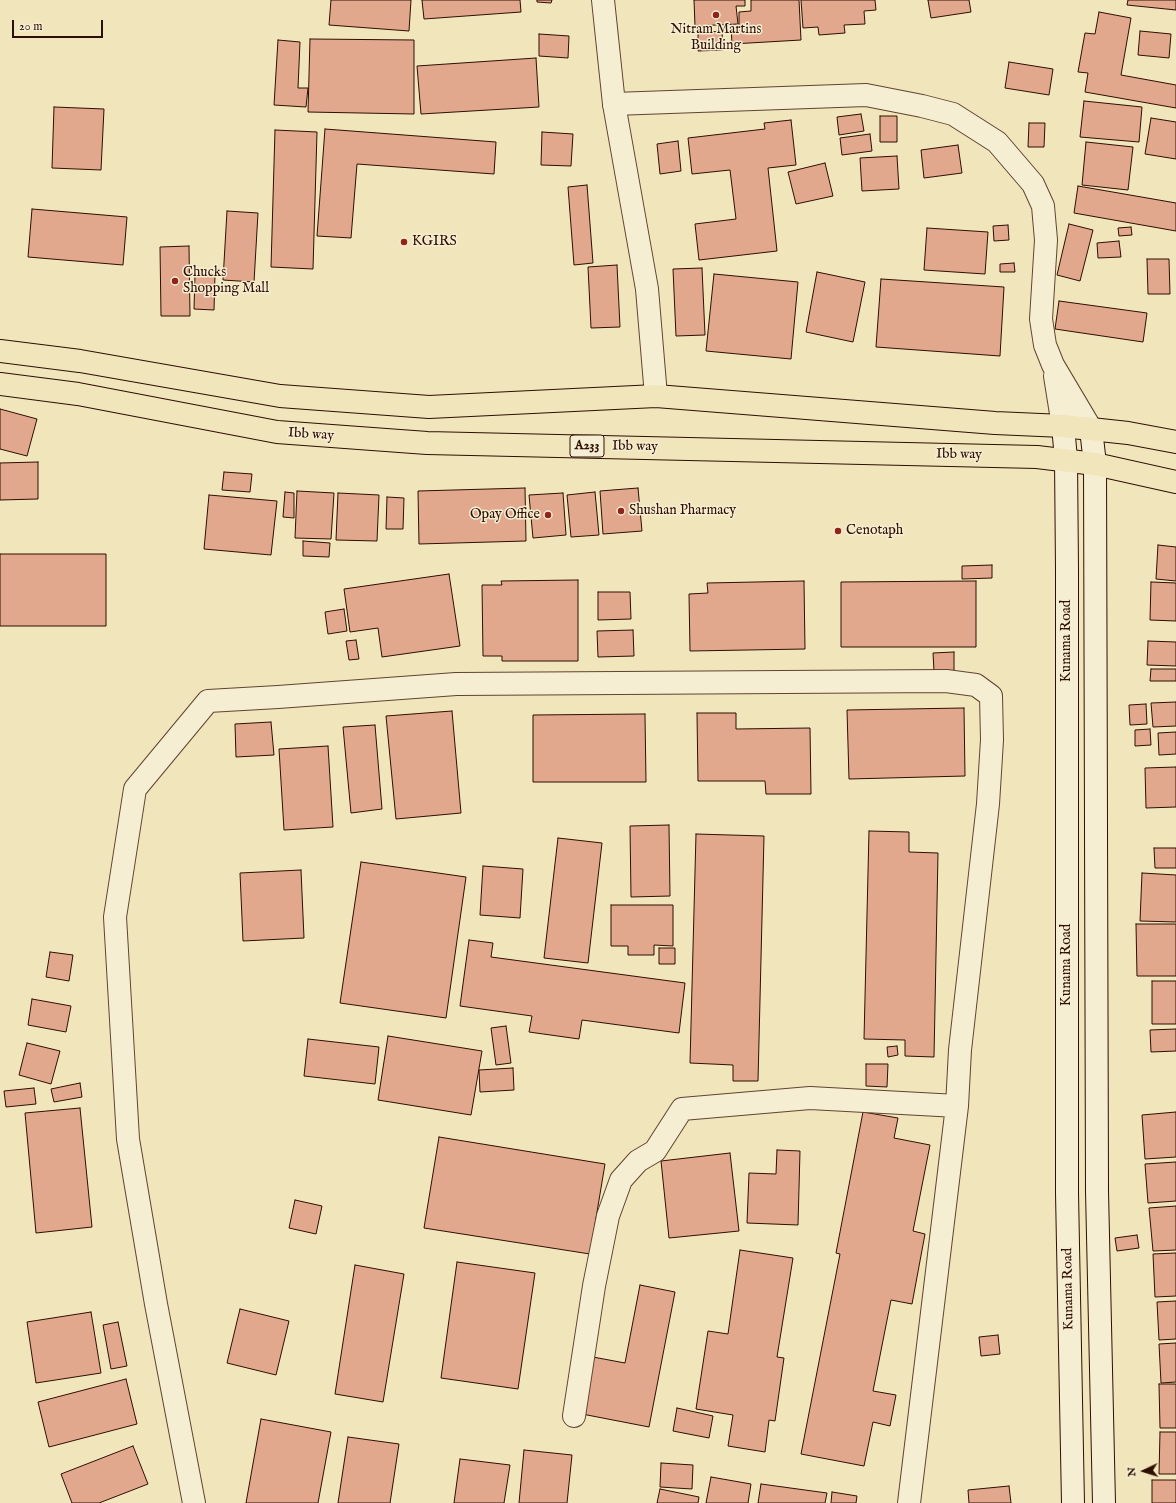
<!DOCTYPE html>
<html>
<head>
<meta charset="utf-8">
<style>
  body { margin:0 }
  #map { position:relative; width:1176px; height:1503px; overflow:hidden; background:#f1e5bc; font-family:"IM FELL English",serif }
  canvas { display:block }
  .north { position:absolute; left:1124px; top:1451px; width:40px; height:40px; -webkit-text-stroke:3px #f6eed3; paint-order:stroke; rotate:266deg; font-size:11px; font-weight:700; line-height:16px; text-align:center; color:#2e0e00 }
  .north::after { content:''; display:block; margin:auto; width:14px; height:18px; background:#2e0e00; clip-path:polygon(50% 0,100% 100%,50% 72%,0 100%) }
  .scale { position:absolute; left:12px; top:20px; width:91px; height:18px; box-sizing:border-box; border:2px solid #2e0e00; border-top:0; padding-left:5px; font-size:12px; line-height:14px; white-space:nowrap; color:#2e0e00; -webkit-text-stroke:3px #f6eed3; paint-order:stroke }
</style>
</head>
<body>
<div id="map">
<canvas width="1176" height="1503"></canvas>
<div class="north">N</div>
<div class="scale">20 m</div>
</div>
<script>
const c = document.querySelector('canvas').getContext('2d');
c.lineJoin = 'round';
function paint(path, color) { c.fillStyle = color; c.fill(path, 'evenodd'); }
const poly = rows => new Path2D(rows.map(r => 'M' + r).join(''));
function strokePath(path, color, width, dash) { c.strokeStyle = color; c.lineWidth = width; c.lineCap = dash ? 'butt' : 'round'; c.setLineDash(dash || []); c.stroke(path); }
function write(font, color, halo, rows, align = 'center') {
  c.font = font + ' "IM FELL English",serif'; c.lineWidth = 3; c.setLineDash([]); c.textBaseline = 'middle'; c.strokeStyle = halo; c.fillStyle = color; for (const [text, x, y, turn = 0] of rows) {
    c.save(); c.translate(x, y); c.rotate((+turn || 0) * Math.PI / 180); c.textAlign = isNaN(turn) ? turn : align; if (halo) c.strokeText(text, 0, 0); c.fillText(text, 0, 0); c.restore();
  }
}
const building = poly([
  [331,0,411,0,409,31,329,25,331,0],
  [422,0,520,0,521,12,424,19,422,0],
  [537,0,552,0,551,3,537,2,537,0],
  [694,0,745,0,745,6,736,6,738,24,695,26,694,0],
  [751,0,799,0,801,40,732,44,731,27,739,27,739,12,751,11,751,0],
  [801,0,875,0,876,10,864,11,865,24,844,25,845,33,819,35,818,27,803,28,801,0],
  [928,0,969,0,971,12,931,18,928,0],
  [1128,0,1176,0,1176,10,1127,5,1128,0],
  [1099,12,1131,18,1121,75,1176,85,1176,108,1085,92,1088,73,1078,72,1085,33,1095,34,1099,12],
  [722,31,723,50,698,51,698,33,722,31],
  [1140,31,1171,34,1169,58,1138,55,1140,31],
  [539,34,569,36,568,58,539,56,539,34],
  [310,39,414,40,414,114,308,112,310,39],
  [278,40,300,42,298,88,308,88,306,107,274,105,278,40],
  [536,58,539,107,421,114,417,66,536,58],
  [1009,62,1053,69,1049,95,1005,88,1009,62],
  [1084,101,1142,107,1139,142,1080,137,1084,101],
  [54,107,104,109,101,170,52,168,54,107],
  [861,114,864,131,839,135,837,117,861,114],
  [880,116,897,116,897,142,880,142,880,116],
  [1151,118,1176,122,1176,159,1145,154,1151,118],
  [791,120,796,165,768,168,777,251,699,260,695,224,736,219,730,170,692,174,688,138,765,129,764,123,791,120],
  [1029,123,1045,123,1044,147,1028,147,1029,123],
  [325,129,496,142,494,174,357,164,351,238,317,236,325,129],
  [275,130,317,132,313,269,271,267,275,130],
  [542,132,573,134,571,166,541,165,542,132],
  [870,134,872,151,842,155,840,138,870,134],
  [678,141,681,171,660,174,657,144,678,141],
  [1086,142,1133,147,1128,190,1082,185,1086,142],
  [958,145,962,173,924,178,921,150,958,145],
  [897,156,899,189,862,191,860,158,897,156],
  [825,163,833,196,796,204,788,172,825,163],
  [587,185,593,263,574,265,568,187,587,185],
  [1078,186,1176,203,1176,231,1074,213,1078,186],
  [32,209,127,217,123,265,28,257,32,209],
  [227,211,258,213,254,282,223,280,227,211],
  [1069,224,1093,230,1080,281,1057,275,1069,224],
  [1008,225,1009,240,994,241,993,226,1008,225],
  [1131,227,1132,235,1119,236,1118,228,1131,227],
  [927,228,988,232,985,274,924,270,927,228],
  [1119,241,1121,257,1098,258,1097,243,1119,241],
  [189,246,190,316,161,316,160,247,189,246],
  [1147,259,1169,259,1170,294,1148,294,1147,259],
  [1014,263,1015,272,1000,272,1000,264,1014,263],
  [617,265,620,327,591,328,588,267,617,265],
  [702,268,705,335,676,336,673,269,702,268],
  [817,272,865,282,853,342,806,332,817,272],
  [195,274,215,274,214,310,194,309,195,274],
  [714,274,798,282,791,359,706,351,714,274],
  [881,279,1004,287,1000,356,876,347,881,279],
  [1059,301,1147,313,1143,342,1055,329,1059,301],
  [0,409,37,419,27,456,0,449,0,409],
  [38,462,38,499,0,500,0,463,38,462],
  [224,472,252,474,250,492,222,490,224,472],
  [525,488,526,541,419,544,418,491,525,488],
  [638,488,642,531,603,534,600,491,638,488],
  [297,491,334,493,331,539,295,538,297,491],
  [285,492,294,493,294,518,283,517,285,492],
  [595,492,599,535,571,537,567,495,595,492],
  [338,493,379,495,377,541,336,540,338,493],
  [563,493,566,535,533,538,529,495,563,493],
  [209,495,277,501,271,555,204,549,209,495],
  [387,497,404,498,403,529,386,529,387,497],
  [303,541,330,543,329,557,303,556,303,541],
  [1158,545,1176,547,1176,581,1156,579,1158,545],
  [0,554,106,554,106,626,0,626,0,554],
  [992,565,992,578,962,579,962,566,992,565],
  [449,574,460,646,382,657,378,628,350,632,344,589,449,574],
  [578,580,578,661,502,661,502,656,483,656,482,585,502,585,501,581,578,580],
  [804,581,805,649,690,651,689,594,708,593,707,583,804,581],
  [976,581,976,647,841,647,841,582,976,581],
  [1151,582,1176,583,1176,621,1150,620,1151,582],
  [598,592,630,592,631,619,598,620,598,592],
  [344,609,347,631,328,634,325,612,344,609],
  [633,630,634,656,598,657,597,631,633,630],
  [356,640,359,659,349,660,346,641,356,640],
  [1148,641,1176,642,1176,666,1147,665,1148,641],
  [954,652,954,671,934,671,933,653,954,652],
  [1151,669,1176,669,1176,681,1150,681,1151,669],
  [1176,702,1176,726,1153,727,1151,703,1176,702],
  [1146,704,1147,724,1130,725,1129,705,1146,704],
  [964,708,965,776,849,779,847,710,964,708],
  [452,711,461,813,396,819,386,716,452,711],
  [697,713,736,713,736,729,810,728,811,794,766,794,765,781,698,781,697,713],
  [645,714,646,782,533,782,533,715,645,714],
  [271,722,274,755,236,757,235,724,271,722],
  [375,725,382,809,351,813,343,727,375,725],
  [1150,729,1151,745,1135,746,1135,730,1150,729],
  [1176,732,1176,754,1159,755,1158,733,1176,732],
  [328,746,333,827,284,830,279,749,328,746],
  [1176,767,1176,807,1146,808,1145,768,1176,767],
  [669,825,670,896,631,897,630,826,669,825],
  [869,831,909,832,909,852,938,853,934,1057,905,1056,905,1040,864,1039,869,831],
  [696,834,764,836,758,1081,733,1081,733,1065,690,1063,696,834],
  [558,838,602,843,588,963,544,958,558,838],
  [1154,848,1176,848,1176,868,1155,868,1154,848],
  [361,862,466,877,446,1018,340,1003,361,862],
  [483,866,523,869,520,918,480,915,483,866],
  [301,870,304,938,243,941,240,873,301,870],
  [1142,873,1176,875,1176,922,1140,921,1142,873],
  [611,905,673,905,673,946,654,945,654,955,628,955,628,946,611,946,611,905],
  [1136,924,1176,924,1176,976,1137,976,1136,924],
  [469,940,493,943,491,957,685,983,679,1033,582,1020,579,1039,529,1032,532,1016,460,1006,469,940],
  [659,948,675,948,675,964,659,964,659,948],
  [50,952,73,955,69,981,46,977,50,952],
  [1152,981,1176,981,1176,1024,1152,1024,1152,981],
  [32,999,71,1006,66,1032,28,1025,32,999],
  [506,1026,511,1063,496,1065,491,1028,506,1026],
  [1176,1029,1176,1051,1151,1052,1150,1030,1176,1029],
  [388,1036,482,1051,471,1115,378,1100,388,1036],
  [308,1039,379,1047,375,1084,304,1076,308,1039],
  [27,1043,60,1051,51,1084,19,1075,27,1043],
  [897,1046,898,1055,888,1057,887,1047,897,1046],
  [866,1064,888,1064,887,1087,866,1086,866,1064],
  [513,1068,514,1090,480,1092,479,1070,513,1068],
  [80,1083,82,1097,54,1102,51,1089,80,1083],
  [34,1088,36,1104,6,1107,4,1091,34,1088],
  [80,1108,92,1227,36,1233,25,1113,80,1108],
  [863,1112,898,1118,894,1138,930,1145,913,1231,925,1234,912,1304,891,1300,873,1391,896,1395,890,1426,873,1422,864,1466,801,1454,840,1254,836,1253,863,1112],
  [1176,1112,1176,1157,1145,1159,1142,1115,1176,1112],
  [439,1137,605,1164,590,1254,424,1228,439,1137],
  [777,1150,800,1151,798,1225,747,1223,749,1173,776,1174,777,1150],
  [730,1153,739,1231,669,1238,661,1161,730,1153],
  [1176,1162,1176,1201,1148,1203,1145,1164,1176,1162],
  [295,1200,322,1206,316,1234,289,1228,295,1200],
  [1176,1206,1176,1250,1153,1251,1149,1208,1176,1206],
  [1137,1235,1139,1248,1117,1251,1115,1238,1137,1235],
  [740,1250,793,1258,777,1357,784,1358,775,1421,769,1420,765,1452,728,1446,733,1415,696,1409,708,1331,728,1334,740,1250],
  [1176,1253,1176,1296,1155,1297,1153,1254,1176,1253],
  [457,1262,535,1273,518,1389,441,1378,457,1262],
  [355,1265,404,1274,383,1402,335,1394,355,1265],
  [640,1285,675,1292,649,1427,582,1414,593,1357,625,1363,640,1285],
  [1176,1301,1176,1339,1159,1340,1157,1302,1176,1301],
  [240,1309,289,1321,276,1375,227,1363,240,1309],
  [91,1312,101,1373,36,1383,27,1322,91,1312],
  [118,1322,127,1366,111,1369,103,1325,118,1322],
  [998,1335,1000,1354,981,1356,979,1337,998,1335],
  [1176,1343,1176,1382,1161,1383,1159,1344,1176,1343],
  [126,1379,137,1424,49,1447,38,1402,126,1379],
  [1159,1384,1176,1384,1176,1428,1160,1428,1159,1384],
  [677,1408,713,1416,709,1438,673,1431,677,1408],
  [261,1419,331,1432,318,1503,246,1503,261,1419],
  [1160,1432,1176,1432,1176,1474,1159,1474,1160,1432],
  [348,1437,399,1444,390,1503,338,1503,348,1437],
  [133,1446,148,1484,99,1503,72,1503,61,1474,133,1446],
  [524,1450,572,1455,567,1503,519,1503,524,1450],
  [460,1459,510,1465,504,1503,454,1503,460,1459],
  [661,1463,693,1465,692,1489,660,1487,661,1463],
  [711,1477,751,1484,748,1503,706,1503,711,1477],
  [1152,1480,1176,1480,1176,1503,1152,1503,1152,1480],
  [761,1484,827,1493,825,1503,758,1503,761,1484],
  [1009,1486,1011,1503,969,1503,968,1490,1009,1486],
  [660,1489,699,1497,698,1503,657,1503,660,1489],
  [832,1492,857,1496,856,1503,831,1503,832,1492]
]);
paint(building, '#e2a88e');
strokePath(building, '#2e0e00', 1);
const minor = poly([
  [614,104,866,95,922,106,953,114,997,142,1033,184,1043,206,1046,240,1041,319,1045,345,1053,365,1091,429],
  [1055,376,1063,426],
  [574,1416,594,1286,608,1216,621,1180,638,1161,655,1151,682,1109,810,1098,957,1106],
  [194,1503,156,1304,128,1139,115,917,135,789,208,701,278,697,456,684,946,681,976,685,991,696,992,740,988,804,960,1050,957,1106,909,1503]
]);
const tertiary = poly([
  [603,0,614,104,647,289,656,396]
]);
const secondary = poly([
  [1063,426,1066,459,1067,570,1067,1193,1073,1503],
  [1091,429,1095,464,1097,1191,1104,1503]
]);
const trunk = poly([
  [0,351,80,361,280,396,429,407,656,396,995,423,1063,426,1128,433,1176,442],
  [0,384,78,394,277,432,427,443,1037,457,1095,464,1176,482]
]);
strokePath(minor, '#5f442f', 24);
strokePath(tertiary, '#5f442f', 24);
strokePath(secondary, '#2e0e00', 24);
strokePath(trunk, '#2e0e00', 24);
strokePath(minor, '#f6eed3', 22);
strokePath(tertiary, '#f6eed3', 22);
strokePath(secondary, '#f6eed3', 22);
strokePath(trunk, '#f1e5bc', 22);
for (const [x, y, r, color] of [
  [716,15,4,"#8f2418"],
  [404,242,4,"#8f2418"],
  [175,281,4,"#8f2418"],
  [621,511,4,"#8f2418"],
  [548,515,4,"#8f2418"],
  [838,531,4,"#8f2418"]
]) { const dot = new Path2D(); dot.arc(x, y, r, 0, 2 * Math.PI); c.fillStyle = color; c.fill(dot); strokePath(dot, '#f6eed3', 1.5); }
for (const [x, y, w] of [
  [587,446,34]
]) { const box = new Path2D(); box.roundRect(x - w / 2, y - 11, w, 22, 3); c.fillStyle = '#f6eed3'; c.fill(box); strokePath(box, '#2e0e00', 1); }
write('bold 13px', '#2e0e00', null, [
  ["A233",587,446]
]);
write('14px', '#2e0e00', '#f6eed3', [
  ["Nitram Martins",716,30,"center"],
  ["Building",716,46,"center"],
  ["KGIRS",412,242],
  ["Chucks",183,273],
  ["Shopping Mall",183,289],
  ["Shushan Pharmacy",629,511],
  ["Opay Office",540,515,"right"],
  ["Cenotaph",846,531]
], 'left');
write('14px', '#2e0e00', '#f6eed3', [
  ["Ibb way",311,435,4],
  ["Ibb way",635,447,1],
  ["Ibb way",959,455,1],
  ["Kunama Road",1067,641,-90],
  ["Kunama Road",1067,965,-90],
  ["Kunama Road",1069,1289,-91]
]);
</script>
</body>
</html>
